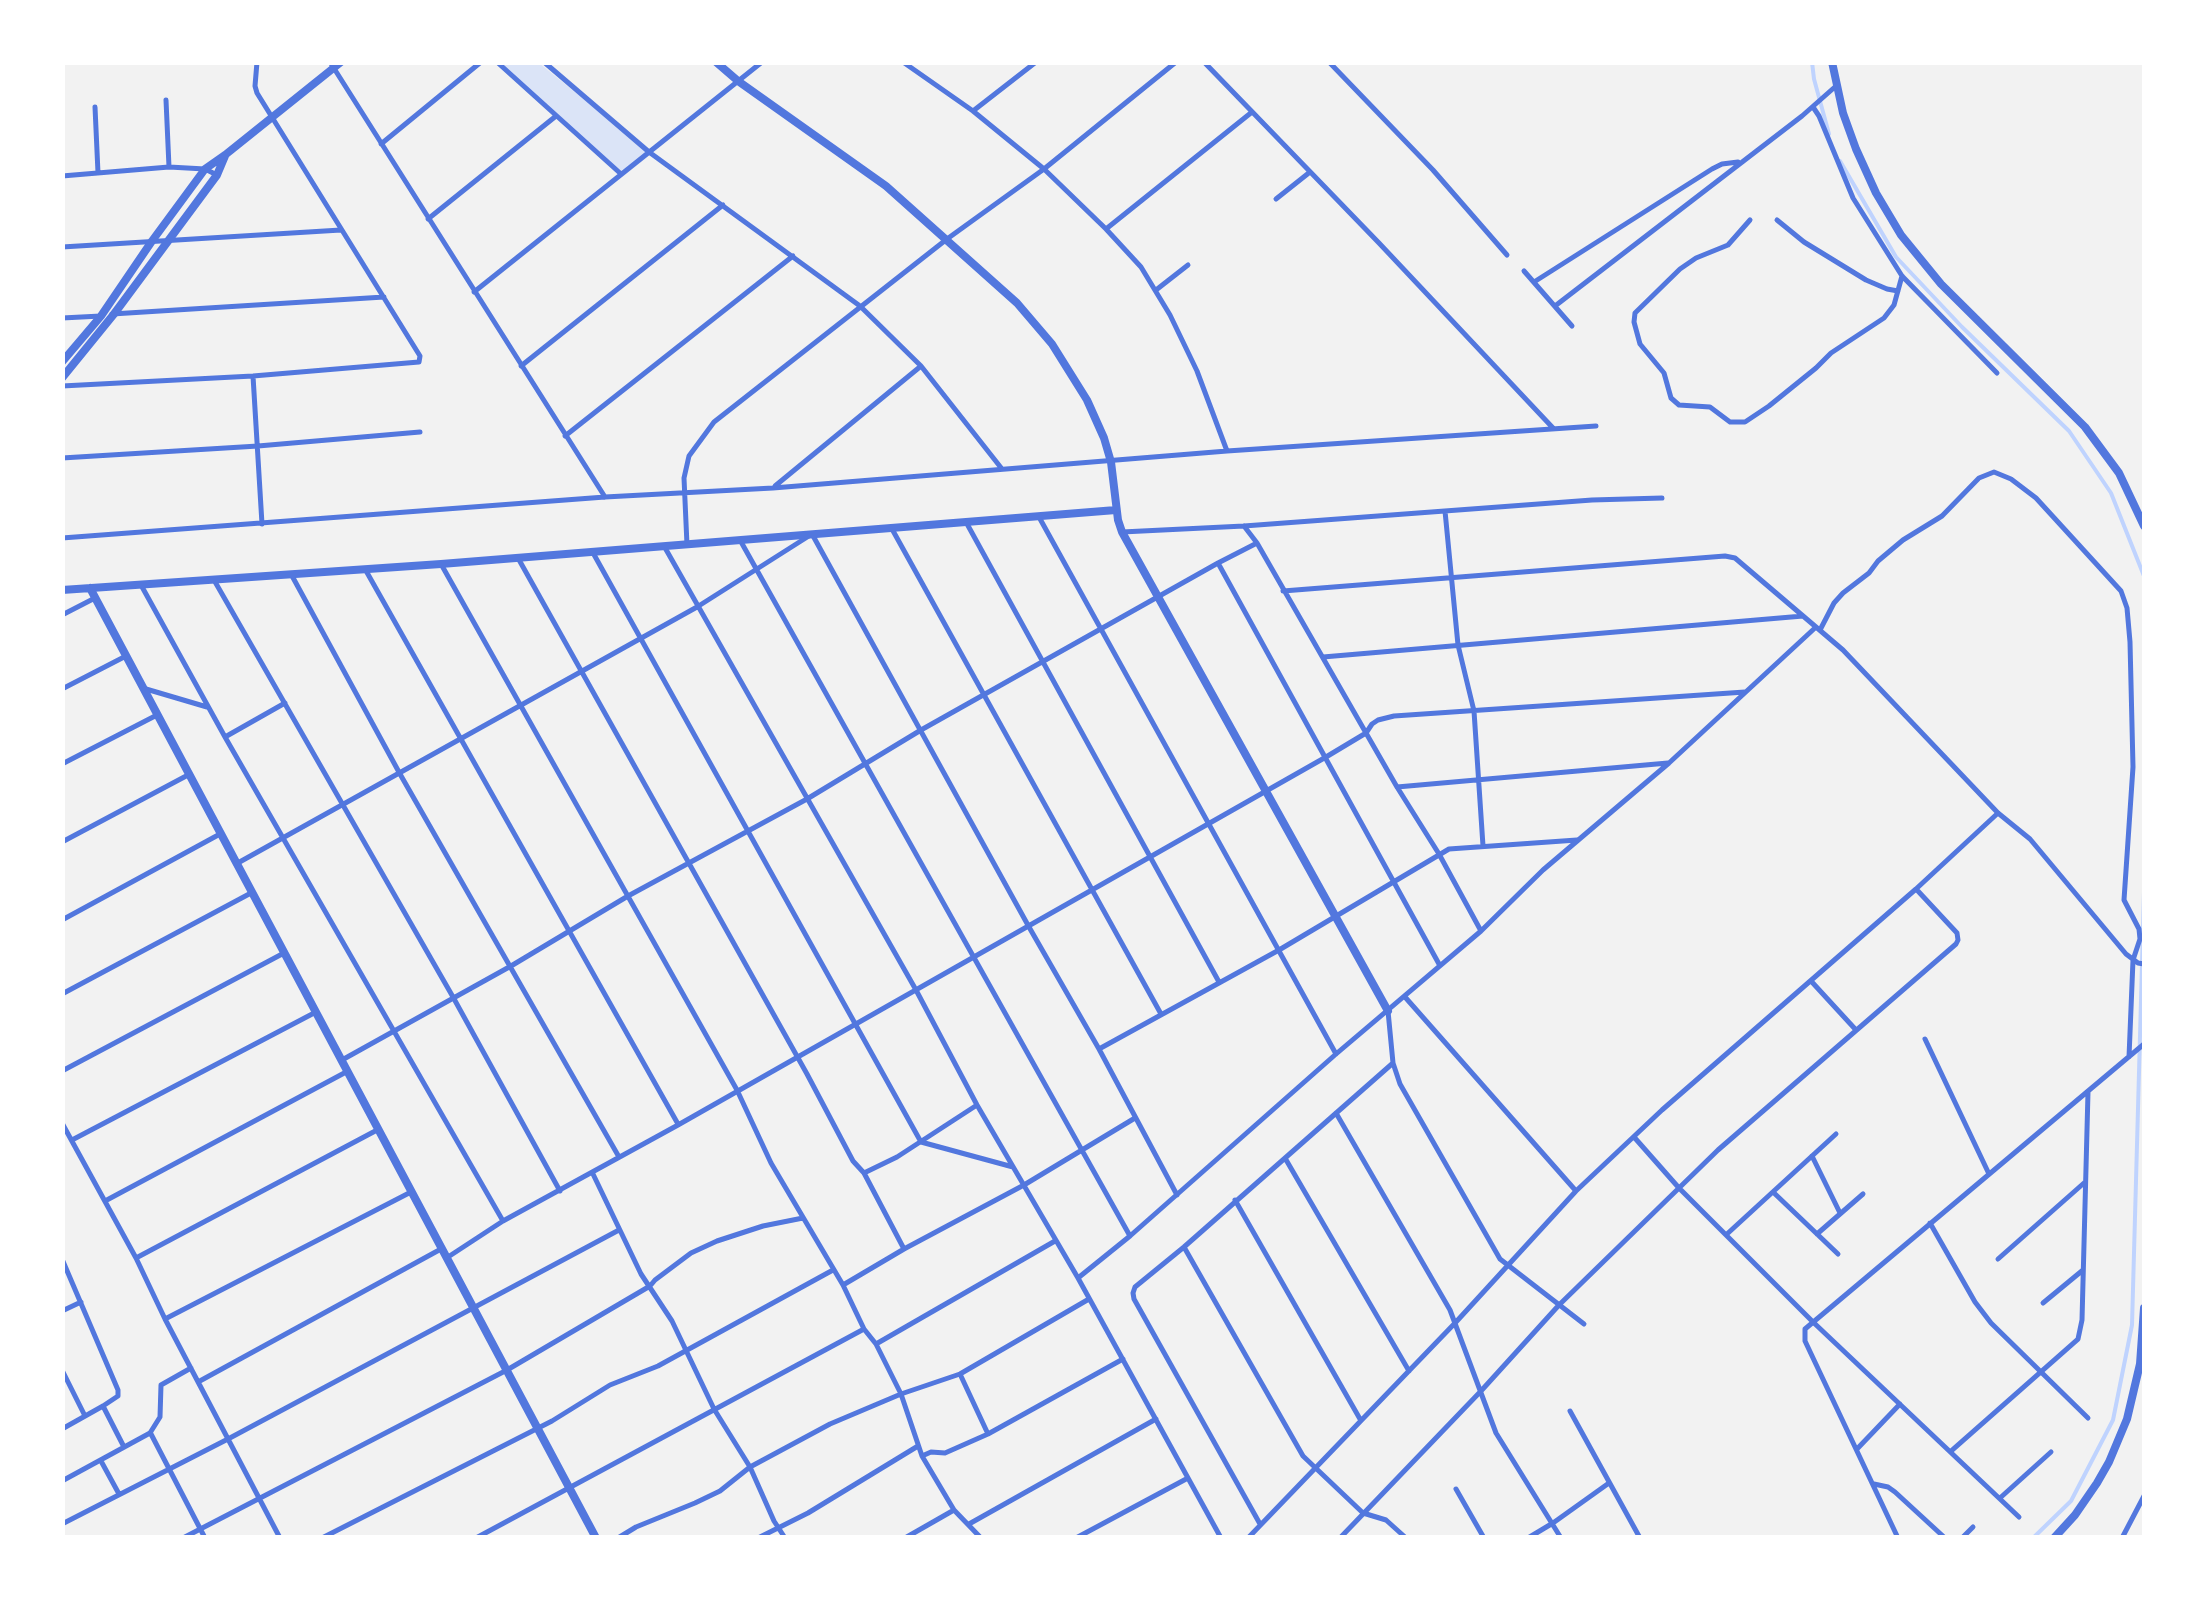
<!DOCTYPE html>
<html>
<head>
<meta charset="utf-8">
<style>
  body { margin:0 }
  #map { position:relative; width:2207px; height:1600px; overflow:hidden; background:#f2f2f2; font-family:Overpass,sans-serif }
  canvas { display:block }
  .frame { position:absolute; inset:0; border:65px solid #fff; pointer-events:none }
</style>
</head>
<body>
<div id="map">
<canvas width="2207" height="1600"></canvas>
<div class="frame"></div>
</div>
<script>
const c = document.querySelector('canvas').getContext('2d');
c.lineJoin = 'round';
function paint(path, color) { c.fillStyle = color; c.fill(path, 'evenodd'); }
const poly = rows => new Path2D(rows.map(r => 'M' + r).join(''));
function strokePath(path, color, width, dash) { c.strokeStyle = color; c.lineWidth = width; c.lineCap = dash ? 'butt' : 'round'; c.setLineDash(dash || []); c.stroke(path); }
paint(poly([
  [498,63,539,63,649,152,620,173]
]), '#dbe4f7');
strokePath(poly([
  [1812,62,1814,79,1829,134],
  [1840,161,1896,257,1962,327,2069,431,2111,493,2144,576],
  [2033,1538,2071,1501,2113,1420,2132,1325,2144,892]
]), '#bfd3fe', 4);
strokePath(poly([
  [330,62,605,497],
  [497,62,621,174],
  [544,62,649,152,860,306,921,366,1002,469],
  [903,62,973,111,1044,169,1106,229,1141,267,1170,315,1197,371,1227,451],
  [1204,62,1379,243,1553,428],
  [1329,62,1433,170,1507,255],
  [166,100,169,167],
  [95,107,98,173],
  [1813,107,1819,116,1853,198,1902,276,1997,373],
  [973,111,1036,62],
  [381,144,481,62],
  [62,176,169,167,205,169,217,175],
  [1276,199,1310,172],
  [428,219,556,116],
  [1750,220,1728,245,1696,258,1680,269,1635,313,1634,322,1640,344,1664,373,1671,398,1679,405,1710,407,1730,422,1745,422,1769,406,1816,368,1831,353,1884,318,1894,305,1902,276],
  [1777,220,1804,242,1866,280,1887,289,1898,291],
  [1106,229,1252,112],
  [62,247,341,230],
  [1524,271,1572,326],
  [1534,282,1712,169,1722,164,1738,162],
  [1156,290,1188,265],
  [474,292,762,62],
  [1555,306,1802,116,1836,86],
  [112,314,384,297],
  [62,318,101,316],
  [521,366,723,205],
  [253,376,262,524],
  [62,386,253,376,419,362,420,356,257,93,255,86,257,62],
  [565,436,793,256],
  [62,458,258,446,420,432],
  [775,486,921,366],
  [1445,511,1458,645,1474,711,1483,846],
  [1039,517,1336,1054],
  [966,522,1219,982],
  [1244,526,1257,543,1397,787,1439,854,1481,931],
  [892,529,1161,1014],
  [1122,532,1244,526,1592,500,1662,498],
  [62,538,605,497,773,488,1227,451,1596,426],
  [740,540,1130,1236],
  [687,545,684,478,689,456,714,422,947,239,1044,169,1176,62],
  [664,546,916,990,977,1105,1078,1278,1221,1538],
  [592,551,921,1142,1013,1167],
  [518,558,807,1074,853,1161,864,1173,904,1249],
  [1218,563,1439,964],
  [441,564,737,1090,771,1163,843,1285,864,1329,876,1344,901,1394,922,1456,954,1510,981,1538],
  [365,569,678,1124],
  [291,574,400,774,619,1157],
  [214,580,453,997,560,1191],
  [141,585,225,737,503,1221],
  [1283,591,1725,556,1735,558,1843,650,1998,813,2030,839,2126,954,2138,963,2144,964],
  [62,615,95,598],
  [1820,630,1834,603,1843,593,1869,573,1878,561,1903,540,1942,516,1979,478,1994,472,2011,479,2036,498,2121,591,2127,608,2130,642,2133,767,2124,900,2139,929,2140,939,2133,960,2129,1057],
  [1323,657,1803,616],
  [62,689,126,656],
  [146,689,207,707],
  [225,737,285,703],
  [62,764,157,715],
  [1397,787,1668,763],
  [62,842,188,775],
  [236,864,697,607,812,534,1029,927,1099,1049,1177,1195],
  [62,920,220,834],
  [1811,981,1856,1030],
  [62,994,251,893],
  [1405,997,1576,1191],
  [1388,1011,1393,1063,1400,1084,1500,1259,1584,1324],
  [1925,1039,1989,1174],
  [1099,1049,1279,950,1449,849,1577,840],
  [342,1060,511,966,628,896,807,799,921,730,1218,563,1257,543],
  [62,1071,284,953],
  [1336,1113,1450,1310,1496,1433,1561,1538],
  [62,1123,136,1258,165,1319,280,1538],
  [1634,1137,1679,1188,1813,1322,2019,1517],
  [72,1140,316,1012],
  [1812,1156,1840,1213],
  [1285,1158,1409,1371],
  [864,1173,897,1157,977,1105],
  [593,1174,641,1274,672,1321,714,1409,750,1467,774,1521,785,1538],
  [1773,1192,1838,1254],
  [1235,1200,1360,1419],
  [105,1201,348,1071],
  [1930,1223,1975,1302,1991,1323,2088,1418],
  [1727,1234,1836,1134],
  [1817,1234,1863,1194],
  [1184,1247,1303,1456,1363,1513,1386,1520,1406,1538],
  [448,1257,503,1221,678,1125,1326,757,1366,733,1372,724,1378,720,1394,716,1745,692],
  [136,1258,379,1129],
  [62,1259,118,1390,118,1396,103,1406,62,1429],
  [1998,1259,2084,1183],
  [1078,1278,1130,1236,1336,1054,1481,931,1543,870,1669,763,1816,627],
  [843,1285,904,1249,1024,1185,1135,1118],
  [2043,1303,2083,1270],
  [62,1311,81,1302],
  [165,1319,411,1192],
  [876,1344,1055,1241],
  [62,1370,85,1416],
  [960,1374,988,1434],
  [198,1382,441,1249],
  [103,1406,124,1447],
  [1570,1411,1640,1538],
  [151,1434,205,1538],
  [1857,1449,1900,1404],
  [1951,1451,2078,1339,2082,1320,2088,1092],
  [922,1456,931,1452,945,1453,988,1434,1123,1359],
  [101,1461,119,1494],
  [62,1481,150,1433,160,1417,161,1385,191,1368],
  [1874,1484,1888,1487,1895,1492,1945,1538],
  [1456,1489,1484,1538],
  [2000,1498,2051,1452],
  [62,1524,228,1439,619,1230],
  [969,1524,1156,1419],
  [1260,1524,1134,1299,1133,1293,1135,1287,1184,1247,1393,1063],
  [183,1538,507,1370,650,1286,655,1280,691,1253,717,1241,763,1226,803,1218],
  [322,1538,552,1421,610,1385,658,1366,833,1270],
  [476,1538,864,1329],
  [618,1538,636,1527,695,1503,720,1491,750,1467,830,1424,901,1394,960,1374,1089,1299],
  [758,1538,808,1513,918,1446],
  [905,1538,954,1510],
  [1076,1538,1188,1478],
  [1248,1538,1456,1322,1576,1191,1662,1110,1916,889,1998,813],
  [1340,1538,1481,1391,1559,1305,1679,1188,1718,1150,1956,944,1958,940,1957,933,1917,890],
  [1528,1538,1553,1523,1609,1483],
  [1898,1538,1805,1341,1805,1329,2144,1044],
  [1962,1538,1973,1527],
  [2122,1538,2144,1496]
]), '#5277de', 5);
strokePath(poly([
  [716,62,738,81,886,186,1017,303,1052,344,1087,400,1104,438,1111,462,1118,520,1122,532,1388,1011],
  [1832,62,1843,113,1856,149,1876,193,1901,235,1941,284,2085,427,2119,473,2144,526],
  [62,362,101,316,152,241,205,169,225,155,341,62],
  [62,378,114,314,217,175,225,156],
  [90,588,596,1538],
  [62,590,441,564,1116,510],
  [2054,1538,2075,1515,2097,1483,2109,1462,2127,1419,2140,1364,2144,1308]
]), '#5277de', 8);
</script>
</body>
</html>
